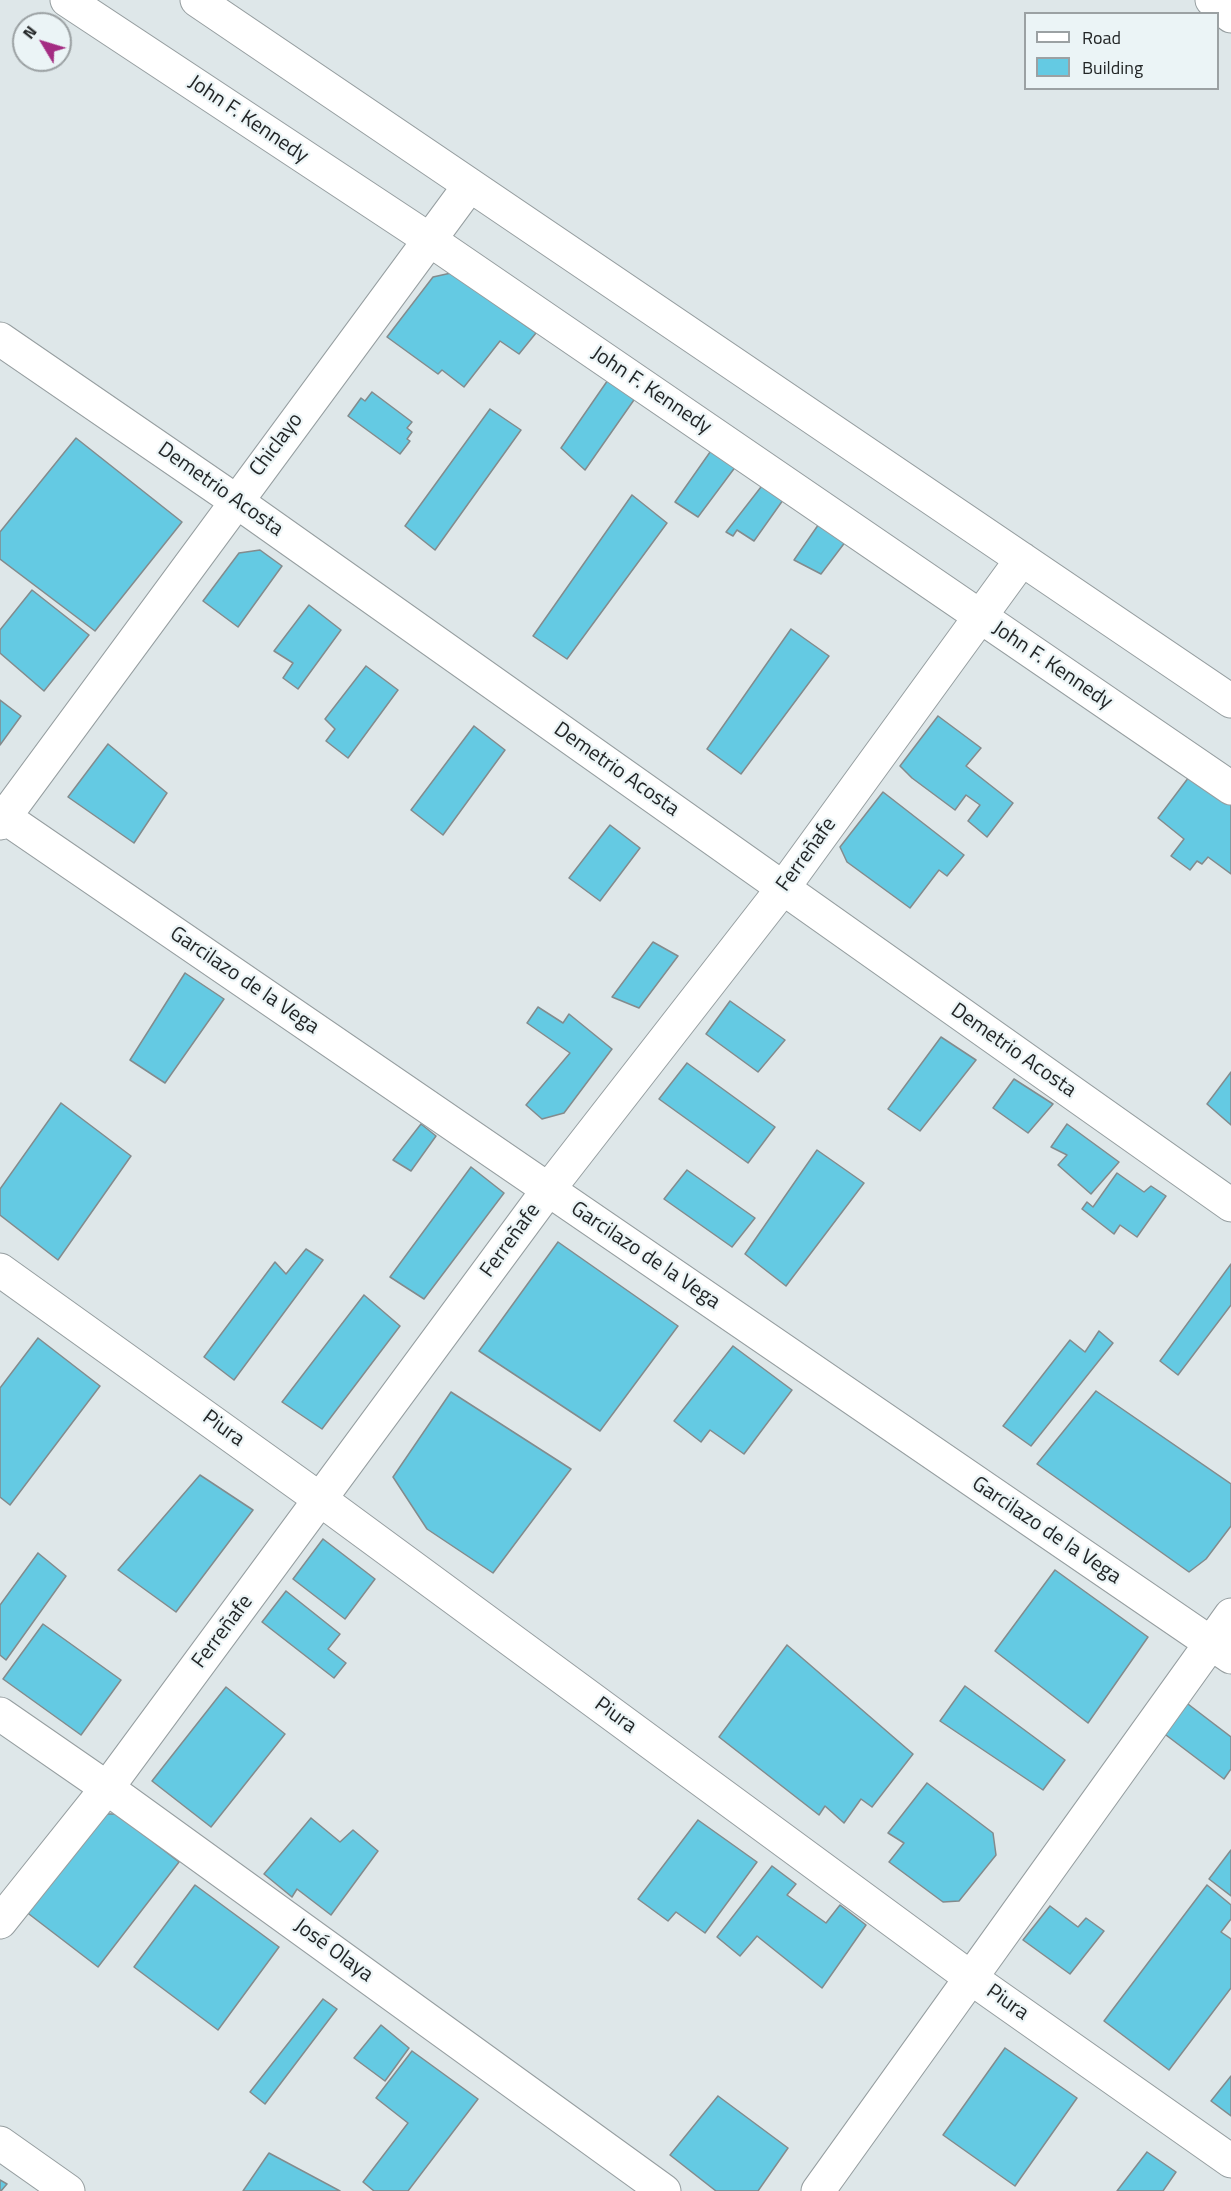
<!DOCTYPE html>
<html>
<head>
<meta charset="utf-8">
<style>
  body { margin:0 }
  #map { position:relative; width:1231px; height:2191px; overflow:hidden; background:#dee7e9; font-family:"Titillium Web",sans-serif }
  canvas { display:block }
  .legend { position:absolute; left:1024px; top:12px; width:195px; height:78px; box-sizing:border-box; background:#ebf4f6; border:2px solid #9ba1a3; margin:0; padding:8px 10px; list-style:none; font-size:18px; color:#222526 }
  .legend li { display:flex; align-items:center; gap:12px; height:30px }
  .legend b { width:30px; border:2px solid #9ba1a3 }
  .north { position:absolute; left:12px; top:12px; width:60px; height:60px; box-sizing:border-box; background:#ebf4f6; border:2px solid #9ba1a3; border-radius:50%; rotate:308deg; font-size:16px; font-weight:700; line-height:24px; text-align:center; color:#222526 }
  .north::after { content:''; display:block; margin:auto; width:21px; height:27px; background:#a42c82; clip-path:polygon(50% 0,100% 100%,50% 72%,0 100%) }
</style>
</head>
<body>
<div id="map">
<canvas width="1231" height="2191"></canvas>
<ul class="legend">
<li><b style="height:8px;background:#fff"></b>Road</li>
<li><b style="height:16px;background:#64cae3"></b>Building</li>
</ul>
<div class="north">N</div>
</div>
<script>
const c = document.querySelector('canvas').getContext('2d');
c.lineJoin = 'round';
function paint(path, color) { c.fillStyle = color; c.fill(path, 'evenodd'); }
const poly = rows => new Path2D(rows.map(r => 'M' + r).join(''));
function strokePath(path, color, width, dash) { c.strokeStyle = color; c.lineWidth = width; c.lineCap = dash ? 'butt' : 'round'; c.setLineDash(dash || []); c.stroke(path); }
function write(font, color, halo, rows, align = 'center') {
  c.font = font + ' "Titillium Web",sans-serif'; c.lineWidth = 4.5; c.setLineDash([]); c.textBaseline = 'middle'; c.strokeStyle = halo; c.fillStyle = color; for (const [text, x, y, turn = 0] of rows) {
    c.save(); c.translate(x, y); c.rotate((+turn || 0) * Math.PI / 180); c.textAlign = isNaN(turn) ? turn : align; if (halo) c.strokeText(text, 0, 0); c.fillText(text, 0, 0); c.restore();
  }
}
const building = poly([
  [451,273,536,333,519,354,500,341,464,387,442,370,438,374,387,337,433,277,451,273],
  [610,377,636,397,585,470,561,448,610,377],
  [372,392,412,422,407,428,412,432,407,439,410,441,400,454,348,416,361,398,365,401,372,392],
  [490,409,521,430,435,550,405,526,490,409],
  [76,438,182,522,95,631,0,559,0,532,76,438],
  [715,445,739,462,698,517,675,502,715,445],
  [768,478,788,493,754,541,737,530,733,536,726,532,768,478],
  [632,495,667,523,567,659,533,636,632,495],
  [823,518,849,537,821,574,794,560,823,518],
  [260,550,282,566,238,627,203,601,239,553,260,550],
  [32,590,89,635,44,691,0,653,0,630,32,590],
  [309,605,341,630,298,689,283,678,293,663,274,651,309,605],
  [791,629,829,656,741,774,707,749,791,629],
  [366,666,398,690,348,758,326,741,335,729,325,719,366,666],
  [0,700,21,716,0,745,0,700],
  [938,716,981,748,966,766,1013,803,987,837,968,821,980,805,966,795,955,810,912,778,900,766,938,716],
  [474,726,505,750,443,835,411,810,474,726],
  [108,744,167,793,134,843,68,797,108,744],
  [1195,769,1231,795,1231,874,1208,857,1202,864,1197,861,1190,870,1171,856,1184,839,1158,818,1195,769],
  [883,792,964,855,947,876,939,870,910,908,847,862,840,847,883,792],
  [610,825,640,848,600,901,569,878,610,825],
  [653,942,678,956,639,1008,612,997,653,942],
  [185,973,224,999,165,1083,130,1060,185,973],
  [730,1001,785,1040,758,1072,706,1034,730,1001],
  [538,1007,563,1023,569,1014,612,1049,564,1113,542,1119,526,1105,570,1053,527,1023,538,1007],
  [941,1037,976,1060,920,1131,888,1109,941,1037],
  [687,1063,775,1127,748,1163,659,1099,687,1063],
  [1231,1072,1231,1125,1207,1104,1231,1072],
  [1014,1079,1053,1104,1028,1133,993,1108,1014,1079],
  [61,1103,131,1156,58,1260,0,1215,0,1189,61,1103],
  [421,1124,436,1136,411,1171,393,1160,421,1124],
  [1067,1124,1119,1162,1091,1194,1058,1165,1067,1155,1051,1147,1067,1124],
  [817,1150,864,1183,786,1286,745,1254,817,1150],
  [471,1167,504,1193,424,1299,390,1277,471,1167],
  [687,1170,755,1218,732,1247,664,1199,687,1170],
  [1117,1173,1144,1192,1151,1186,1166,1196,1137,1237,1120,1225,1114,1234,1082,1209,1087,1202,1093,1207,1117,1173],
  [558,1242,678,1326,600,1431,479,1351,558,1242],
  [306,1249,323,1260,234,1380,204,1357,275,1262,286,1274,306,1249],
  [1231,1264,1231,1305,1178,1375,1160,1361,1231,1264],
  [364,1295,400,1326,322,1429,282,1402,364,1295],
  [1099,1331,1113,1343,1031,1446,1003,1426,1070,1340,1085,1352,1099,1331],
  [38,1338,100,1386,10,1505,0,1497,0,1388,38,1338],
  [733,1346,792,1390,744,1454,710,1430,701,1442,674,1421,733,1346],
  [1096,1391,1231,1484,1231,1526,1206,1559,1189,1572,1037,1464,1096,1391],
  [451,1392,571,1469,493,1573,427,1529,393,1477,451,1392],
  [200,1475,253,1510,176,1612,118,1570,200,1475],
  [323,1539,375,1579,345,1619,293,1579,323,1539],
  [38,1553,66,1576,6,1660,0,1655,0,1605,38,1553],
  [1055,1570,1148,1637,1088,1723,995,1651,1055,1570],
  [286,1591,340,1634,328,1649,346,1663,334,1678,262,1622,286,1591],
  [43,1624,121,1680,81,1735,3,1679,43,1624],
  [787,1645,913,1754,872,1807,861,1799,844,1823,825,1806,819,1815,719,1737,787,1645],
  [965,1686,1065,1760,1043,1790,940,1721,965,1686],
  [226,1687,285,1734,211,1827,152,1781,226,1687],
  [1184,1701,1231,1737,1231,1769,1224,1779,1162,1732,1184,1701],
  [927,1783,993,1833,996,1855,959,1901,943,1902,889,1862,904,1843,888,1833,927,1783],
  [101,1814,117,1814,179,1862,98,1967,25,1911,101,1814],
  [311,1818,340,1842,353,1830,378,1851,331,1915,297,1889,292,1897,264,1874,311,1818],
  [698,1820,757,1862,705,1933,676,1912,668,1921,638,1899,698,1820],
  [1231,1850,1231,1896,1209,1879,1231,1850],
  [772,1866,796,1884,787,1895,826,1923,840,1905,866,1925,822,1988,757,1936,740,1956,717,1937,772,1866],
  [195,1885,279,1947,218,2030,134,1967,195,1885],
  [1207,1885,1231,1905,1231,1919,1221,1932,1231,1939,1231,1988,1169,2070,1104,2021,1207,1885],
  [1050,1906,1078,1927,1086,1918,1104,1931,1070,1974,1023,1940,1050,1906],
  [323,1999,337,2009,265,2104,250,2092,323,1999],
  [381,2025,409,2048,385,2081,354,2058,381,2025],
  [1005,2048,1077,2098,1015,2186,943,2135,1005,2048],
  [412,2051,478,2099,408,2191,374,2191,363,2182,408,2123,376,2098,412,2051],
  [1231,2076,1231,2116,1211,2101,1231,2076],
  [718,2096,788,2148,758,2191,716,2191,670,2155,718,2096],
  [1147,2152,1176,2172,1163,2191,1117,2191,1147,2152],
  [269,2153,340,2191,243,2191,269,2153],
  [0,2180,7,2184,1,2191,0,2191,0,2180]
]);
paint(building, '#64cae3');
strokePath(building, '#838b8d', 1.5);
const minor = poly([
  [67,0,430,240,1231,788],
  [197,0,1231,701],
  [1212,0,1231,16],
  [0,339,236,501,1231,1205],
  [0,814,1231,1657],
  [0,823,470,185],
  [0,1270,321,1500,971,1978,1231,2161],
  [0,1714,107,1788,664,2191],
  [0,1922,107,1788,548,1190,783,888,1022,559],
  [0,2143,68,2191],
  [818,2191,1231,1615]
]);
strokePath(minor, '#969ea0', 35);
strokePath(minor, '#fff', 33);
write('21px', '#222526', '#ebf4f6', [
  ["John F. Kennedy",248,120,34],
  ["John F. Kennedy",651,391,34],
  ["Chiclayo",277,445,-53],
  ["Demetrio Acosta",220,490,35],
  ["John F. Kennedy",1052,666,34],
  ["Demetrio Acosta",616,770,35],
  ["Ferreñafe",807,855,-54],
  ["Garcilazo de la Vega",244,981,34],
  ["Demetrio Acosta",1013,1051,35],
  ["Ferreñafe",511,1241,-54],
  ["Garcilazo de la Vega",645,1256,34],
  ["Piura",223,1429,36],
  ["Garcilazo de la Vega",1046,1531,34],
  ["Ferreñafe",223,1632,-53],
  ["Piura",615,1716,36],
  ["José Olaya",333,1951,36],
  ["Piura",1007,2003,35]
]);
</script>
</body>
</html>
